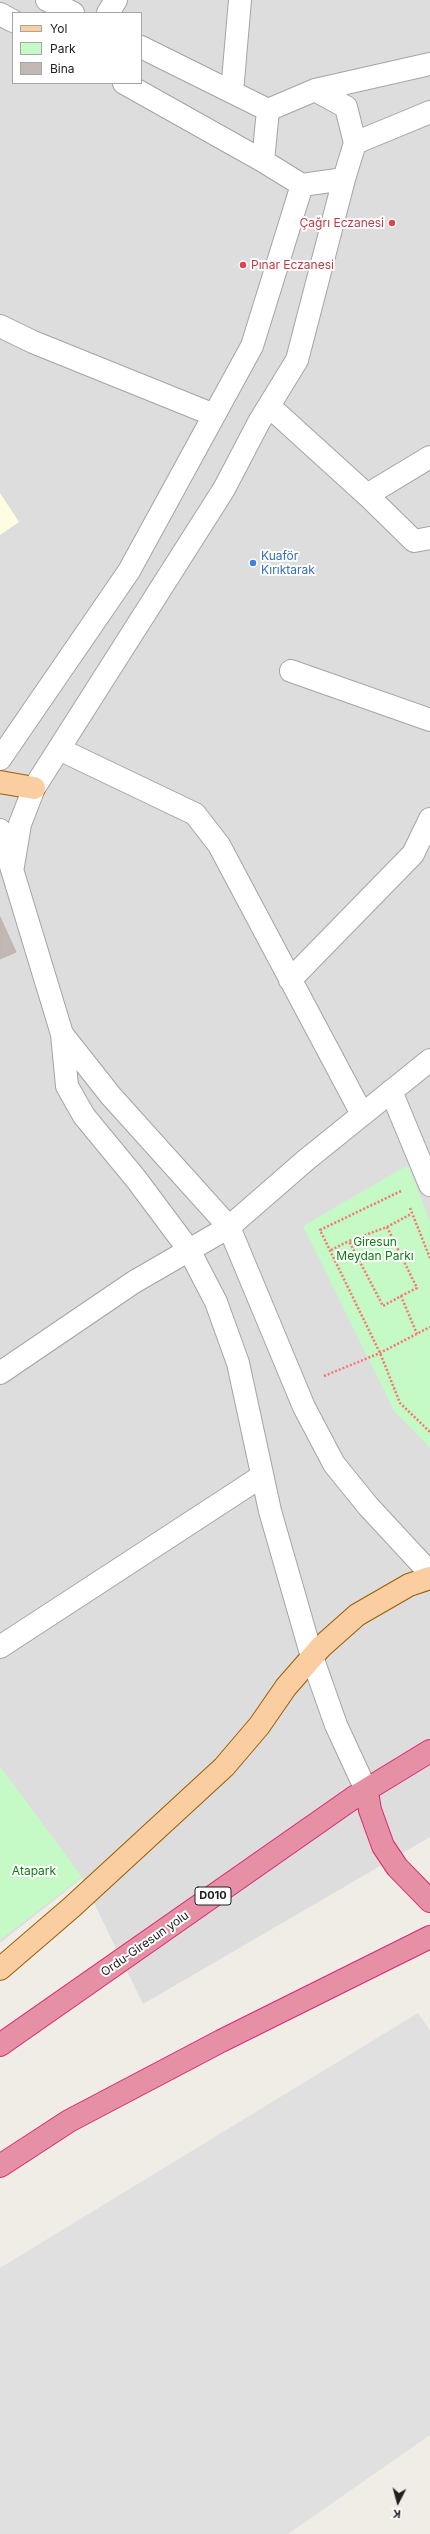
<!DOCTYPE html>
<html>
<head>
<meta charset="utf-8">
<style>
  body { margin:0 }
  #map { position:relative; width:430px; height:2534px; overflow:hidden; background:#f0ece6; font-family:Inter,sans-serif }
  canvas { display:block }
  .legend { position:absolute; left:12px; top:12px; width:130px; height:72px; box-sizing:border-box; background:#fff; border:1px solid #a6a6a6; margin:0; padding:5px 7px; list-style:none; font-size:12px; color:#202020 }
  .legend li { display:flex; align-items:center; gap:8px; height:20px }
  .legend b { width:20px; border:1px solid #a6a6a6 }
  .north { position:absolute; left:378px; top:2482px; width:40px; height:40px; -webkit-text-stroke:3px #fff; paint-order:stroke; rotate:186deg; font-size:11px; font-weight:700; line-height:16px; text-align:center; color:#202020 }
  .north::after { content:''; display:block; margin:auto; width:14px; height:18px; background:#202020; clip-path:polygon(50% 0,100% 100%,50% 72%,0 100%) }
</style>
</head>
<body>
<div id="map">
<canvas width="430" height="2534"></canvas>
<ul class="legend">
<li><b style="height:5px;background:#facea1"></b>Yol</li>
<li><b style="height:11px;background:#c5f9c5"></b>Park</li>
<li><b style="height:11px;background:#c1b8b3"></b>Bina</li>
</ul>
<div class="north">K</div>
</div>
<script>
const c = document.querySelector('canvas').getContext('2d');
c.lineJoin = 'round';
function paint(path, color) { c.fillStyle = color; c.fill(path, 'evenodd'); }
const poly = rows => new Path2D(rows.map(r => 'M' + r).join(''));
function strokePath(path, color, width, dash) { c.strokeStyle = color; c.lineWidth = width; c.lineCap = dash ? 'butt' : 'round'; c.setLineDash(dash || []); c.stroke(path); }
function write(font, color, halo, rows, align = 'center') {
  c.font = font + ' Inter,sans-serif'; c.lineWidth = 4; c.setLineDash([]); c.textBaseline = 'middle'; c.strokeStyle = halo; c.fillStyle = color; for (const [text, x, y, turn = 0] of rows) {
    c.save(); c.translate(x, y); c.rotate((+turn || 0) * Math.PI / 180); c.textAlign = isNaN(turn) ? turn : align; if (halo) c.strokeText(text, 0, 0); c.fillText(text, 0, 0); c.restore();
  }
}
paint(poly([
  [0,0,430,0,430,1837,143,2004,82,1878,0,1943],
  [13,13,141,13,141,83,13,83]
]), '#dedddd');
paint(poly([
  [0,493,19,522,0,535]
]), '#fffde1');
paint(poly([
  [408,1165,430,1222,430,1448,394,1411,303,1226],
  [0,1766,82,1877,0,1940]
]), '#c5f9c5');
paint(poly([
  [418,2013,430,2030,430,2435,288,2534,0,2534,0,2268]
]), '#e0e0e0');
const building = poly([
  [0,917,16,952,0,959,0,917]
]);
paint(building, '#c1b8b3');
strokePath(building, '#c2b2a9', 1);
const minor = poly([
  [47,0,73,13],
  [108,13,116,0],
  [0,14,13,21],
  [141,47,268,110],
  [124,83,263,161],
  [315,90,346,107,355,143,344,179,302,185,263,161,268,110,315,90],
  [315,90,430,64],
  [232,92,240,0],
  [355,143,430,112],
  [0,326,33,342,214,415],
  [269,406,367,495,414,541,430,538],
  [367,495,430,457],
  [291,671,430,720],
  [59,749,195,814,219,845,362,1114],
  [0,759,129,571,252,346,302,185],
  [0,830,62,1034,67,1086,84,1116,136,1179,189,1250,216,1302,238,1363,270,1511,312,1657,336,1725,367,1792],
  [13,866,20,824,34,788,224,489,259,422,297,360,344,179],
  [290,980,413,854,430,819],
  [62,1034,111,1096,229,1227,304,1407,334,1464,368,1506,430,1573],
  [391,1091,430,1185],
  [0,1373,134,1282,229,1227,306,1160,430,1060],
  [0,1647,262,1476]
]);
const major = poly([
  [0,782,34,788],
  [0,1969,72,1907,224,1767,259,1726,286,1687,321,1647,357,1615,409,1585,430,1578]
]);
const highway = poly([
  [367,1792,370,1810,383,1846,397,1867,430,1901],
  [0,2045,353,1798,430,1751],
  [0,2166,69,2121,221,2041,430,1937]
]);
strokePath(minor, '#a4a4a4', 24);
strokePath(major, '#995d02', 24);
strokePath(highway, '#d82971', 24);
strokePath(poly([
  [401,1191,320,1230,380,1353,400,1403,430,1432],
  [410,1208,430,1258],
  [387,1227,411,1214],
  [331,1250,349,1241],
  [401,1296,417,1288,387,1227,349,1241,383,1306,401,1296,417,1334],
  [324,1376,380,1353,430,1327]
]), '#f87570', 2.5, [2, 2]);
strokePath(minor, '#fff', 22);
strokePath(major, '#facea1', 22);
strokePath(highway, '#e690a6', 22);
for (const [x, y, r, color] of [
  [392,223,4,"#e0444e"],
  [243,265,4,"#e0444e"],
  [253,563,4,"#3f7fe0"]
]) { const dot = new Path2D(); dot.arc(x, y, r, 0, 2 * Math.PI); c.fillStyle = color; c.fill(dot); strokePath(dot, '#fff', 1.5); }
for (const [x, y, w] of [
  [213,1896,36]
]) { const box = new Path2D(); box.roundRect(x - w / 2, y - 9, w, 18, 3); c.fillStyle = '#fff'; c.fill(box); strokePath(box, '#202020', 1); }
write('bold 11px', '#202020', null, [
  ["D010",213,1896]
]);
write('12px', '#be3a42', '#fff', [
  ["Çağrı Eczanesi",384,223],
  ["Pınar Eczanesi",251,265,"left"]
], 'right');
write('12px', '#366cbe', '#fff', [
  ["Kuaför",261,556],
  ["Kırıktarak",261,570]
], 'left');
write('12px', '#0d7e0f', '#fff', [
  ["Giresun",375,1242],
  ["Meydan Parkı",375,1256],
  ["Atapark",34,1871]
]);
write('12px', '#202020', '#fff', [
  ["Ordu-Giresun yolu",145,1944,-35]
]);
</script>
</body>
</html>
